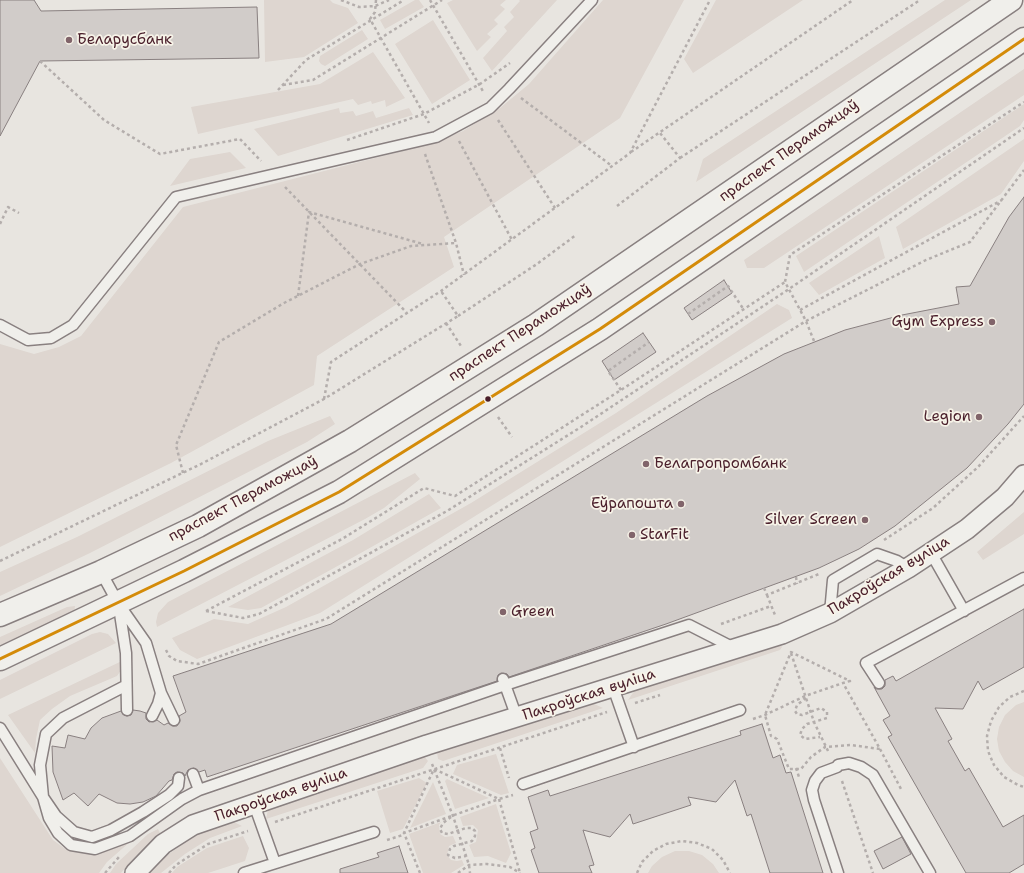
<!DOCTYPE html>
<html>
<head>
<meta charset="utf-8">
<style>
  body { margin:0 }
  canvas { display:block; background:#e8e5e0 }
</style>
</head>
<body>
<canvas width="1024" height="873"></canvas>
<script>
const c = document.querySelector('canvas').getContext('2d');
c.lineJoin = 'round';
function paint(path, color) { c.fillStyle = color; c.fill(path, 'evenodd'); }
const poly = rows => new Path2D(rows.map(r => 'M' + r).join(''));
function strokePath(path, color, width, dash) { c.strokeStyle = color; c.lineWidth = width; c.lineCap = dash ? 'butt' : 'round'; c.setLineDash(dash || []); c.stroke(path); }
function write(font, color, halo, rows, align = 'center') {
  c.font = font + ' "Shantell Sans",sans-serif'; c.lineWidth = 3.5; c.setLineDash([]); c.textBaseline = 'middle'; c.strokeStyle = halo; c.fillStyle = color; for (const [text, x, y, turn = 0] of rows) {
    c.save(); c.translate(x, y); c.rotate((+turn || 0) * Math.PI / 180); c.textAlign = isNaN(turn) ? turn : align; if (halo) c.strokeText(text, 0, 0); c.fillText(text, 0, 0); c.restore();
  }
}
paint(poly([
  [264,0,330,0,333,3,348,8,358,23,304,57,265,62],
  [415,0,419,0,424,7,385,29,380,20],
  [453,0,506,0,500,5,505,9,494,20,498,24,487,34,491,37,477,51,447,3],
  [519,0,557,0,492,71,483,58,507,31,504,27,514,17,510,12,520,1],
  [603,0,684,0,620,118,444,237,454,267,317,356,314,385,171,463,0,547,0,344,34,354,59,347,81,336,183,207,430,144,463,131,500,108,529,84],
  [716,0,803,0,693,73,684,59],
  [945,0,971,0,696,182,703,159],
  [433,20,470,80,432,104,395,44],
  [362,30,368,39,325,66,321,64,319,61,320,56],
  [373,52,405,98,386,107,385,100,372,104,371,101,358,105,353,99,198,134,191,107,320,84],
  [1024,69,1024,95,764,268,747,268,744,260],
  [1024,104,1024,120,1020,126,804,272,796,256],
  [339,108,340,113,353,111,356,116,373,111,376,118,409,108,413,115,278,156,254,129],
  [1024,139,1024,161,1001,194,903,249,896,227],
  [230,152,246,168,170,186,190,159],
  [879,236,885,258,819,295,809,283],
  [777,304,789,310,792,318,320,613,197,659,180,650,172,638,214,619,248,624,286,607,471,503,616,413],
  [330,416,335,424,307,442,90,553,0,596,0,572,77,537,268,441],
  [415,473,420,479,384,508,365,519,157,627,156,622,158,613,168,602],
  [429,494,441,508,334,568,261,608,248,610,228,607,353,540],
  [1024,512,1024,534,983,560,977,552],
  [75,606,74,612,0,647,0,637,67,607],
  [100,632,108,634,116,643,0,699,0,680,92,634],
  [780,644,782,647,780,650,628,700,637,687],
  [124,660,124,666,117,676,70,696,52,709,40,720,36,739,35,753,8,715],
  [1024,702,1024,777,1013,771,1005,762,999,751,997,739,999,727,1005,715,1016,705],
  [592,703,603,708,443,761,438,759,437,752],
  [496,754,509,793,501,795,453,774,457,765],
  [424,756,428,761,423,768,266,819,268,810,272,806],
  [0,758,53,840,64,848,79,853,97,853,131,841,107,862,99,873,0,873],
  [419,778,427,783,403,829,390,833,377,791],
  [447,779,489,798,455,809,445,781],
  [433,782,446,814,410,828],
  [496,804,511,853,506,863,488,856,474,857,469,845,476,842,478,830,473,825,463,826,460,817],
  [230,820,242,826,210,838,185,854,161,873,147,873,162,859,191,838,220,823],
  [441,822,439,825,440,834,445,837,453,836,456,843,449,846,447,855,451,860,457,861,462,860,464,865,451,873,423,873,409,834],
  [158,829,160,833,133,859,121,873,110,873,116,864,148,834],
  [243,836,249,848,245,861,208,873,172,873,177,867,207,848],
  [675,851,689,851,702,855,713,864,719,873,648,873,652,866,662,857]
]), '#ded6d0');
const building = poly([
  [0,0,34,0,41,11,257,7,259,58,40,61,0,136,0,0],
  [1024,197,1024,404,1008,424,967,468,895,526,859,549,819,568,666,624,509,677,507,674,501,673,498,675,497,681,207,777,205,770,199,772,194,768,188,770,185,776,183,773,177,772,174,774,172,780,169,781,156,796,143,802,130,804,117,803,99,794,88,806,74,793,63,800,53,772,52,746,65,748,68,735,85,739,91,728,102,718,121,711,124,715,127,716,131,715,133,710,140,711,146,713,146,719,149,722,157,720,164,725,168,723,173,726,177,726,180,721,179,716,186,712,173,676,331,624,707,396,784,354,845,330,902,315,959,304,956,287,970,286,1009,217,1024,197],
  [724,280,732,293,692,320,684,308,724,280],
  [643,333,656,352,614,380,602,361,643,333],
  [1024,609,1024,667,983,690,978,681,963,709,935,708,952,739,948,741,965,771,969,768,1003,827,1024,815,1024,864,1009,873,966,873,888,737,892,735,883,720,890,716,874,687,876,689,882,689,885,686,885,680,893,676,896,681,1024,609],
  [762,724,773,758,780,755,786,773,791,772,823,873,770,873,751,814,747,816,735,780,716,802,688,797,691,805,633,824,630,814,610,837,583,830,594,865,589,866,592,873,539,873,531,850,535,848,530,832,538,829,528,797,548,790,550,796,741,735,740,731,762,724],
  [902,837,911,854,883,869,874,851,902,837],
  [399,846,408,873,340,873,340,869,379,857,377,853,399,846]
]);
paint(building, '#d1ccc9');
strokePath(building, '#898080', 1);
const lane = poly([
  [0,325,28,340,51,338,73,325,176,197,436,137,490,108,509,89,592,0],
  [931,553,964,611],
  [101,572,118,603,146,643,161,693,174,720],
  [119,607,126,653,127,710],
  [830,613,833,580,877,554,897,561,908,568],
  [503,679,517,718],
  [879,683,866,663,1024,578],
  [125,686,63,718,46,734,40,765,43,797,49,818,58,833,71,845,95,849,130,836,182,799,199,790,505,685,689,625,734,648],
  [613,687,634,747],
  [152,716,158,704,161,693],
  [0,728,43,797,56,816,74,832,92,837,111,830,143,812,169,795,178,786,179,778],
  [193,774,199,790],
  [523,784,740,710],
  [254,804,275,863],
  [244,873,374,832],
  [838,873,814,800,812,790,815,781,821,773,837,767,838,765,849,763,861,767,873,775,930,873]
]);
const street = poly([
  [135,873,163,844,193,825,427,745,782,634,830,613,908,568,967,529,1005,497,1024,475]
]);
const primary = poly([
  [0,615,101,572,198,526,350,441,536,325,1011,0],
  [0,659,184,571,339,492,600,329,1024,39]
]);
strokePath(lane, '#898080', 13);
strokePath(street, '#898080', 22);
strokePath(primary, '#898080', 25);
strokePath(poly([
  [341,0,359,7,375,6,389,0],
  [376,0,375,12,370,19,429,123],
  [430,0,484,93],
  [40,61,104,120,160,154,240,139,261,161],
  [283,85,313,80,442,0],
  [278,90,306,60,404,0],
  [521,98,612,166],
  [498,120,555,208],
  [347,140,424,114,480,84,510,63],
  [459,141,512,240],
  [631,152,853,0],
  [425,154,456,243,464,275],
  [680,158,920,0],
  [285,187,407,313],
  [617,206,680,158,660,133],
  [0,224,8,207,19,213],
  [298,296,309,212,423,244],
  [800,310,1002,200],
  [688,314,728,286,744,310],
  [458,316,537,264,576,235],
  [446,323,461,346],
  [814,341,806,321,785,282,790,255,1024,102],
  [621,390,608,371,649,342],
  [324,399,331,362,441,291,630,153,710,0],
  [498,417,512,437],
  [183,473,176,445,219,342,284,303,360,264,411,246,456,243],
  [884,540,933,508,978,467,1024,416],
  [0,561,201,464,324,399,458,316,441,291],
  [796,577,797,584],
  [764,588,767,595,819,574],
  [767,595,775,615],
  [206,611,243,618,259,614,447,511,581,427,789,289,1024,128],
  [206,611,342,539,424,488,455,496,621,390,785,282],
  [721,624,771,606],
  [166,650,169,656,177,661,198,664,326,619,806,321,926,260,970,242,1024,170],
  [791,653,814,722,829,753],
  [1024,691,1010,697,999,707,991,721,987,736,988,751,994,765,1004,777,1018,785,1024,787],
  [806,698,797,705,795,711,797,714,802,715,821,708,827,712,827,718,807,724,802,729,800,735,805,739,820,737],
  [635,703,660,695],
  [753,719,765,715,805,696,843,683,850,681,791,652,765,715,771,736,777,739,789,769,801,769,811,757,825,747,851,745,880,749,843,683],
  [500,748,509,778],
  [880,749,901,789],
  [432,764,453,816,469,865,470,873],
  [796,768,799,777],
  [842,781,873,873],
  [451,817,443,823,440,829,442,833,448,834,466,828,472,828,475,831,475,836,472,841,454,846,450,849,448,855,455,858,466,856],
  [275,822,607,712],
  [387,840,403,835,434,769,499,799,513,795],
  [105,873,119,857],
  [169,873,176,865,208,844,248,831],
  [420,873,404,833,499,799,520,873],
  [458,873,469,865,487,864,510,867,520,873],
  [637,873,642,862,653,851,666,844,682,841,697,843,712,849,723,860,730,873]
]), '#b4aeac', 2.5, [3, 3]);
strokePath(lane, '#f0efeb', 10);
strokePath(street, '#f0efeb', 19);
strokePath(primary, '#f0efeb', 22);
strokePath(poly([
  [0,659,184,571,339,492,600,329,1024,39]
]), '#d48b09', 3);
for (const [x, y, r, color] of [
  [69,40,4,"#81646a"],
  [992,322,4,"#81646a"],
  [488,399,3.5,"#4a1f2b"],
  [979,417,4,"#81646a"],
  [646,464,4,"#81646a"],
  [681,504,4,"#81646a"],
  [865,520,4,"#81646a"],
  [632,535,4,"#81646a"],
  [503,612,4,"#81646a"]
]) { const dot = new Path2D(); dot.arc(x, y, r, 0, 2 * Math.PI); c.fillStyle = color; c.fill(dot); strokePath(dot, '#f7f3e8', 1.5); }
write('15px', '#4a1f2b', '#f7f3e8', [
  ["Беларусбанк",77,40],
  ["Gym Express",984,322,"right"],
  ["Legion",971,417,"right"],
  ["Белагропромбанк",654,464],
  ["Еўрапошта",673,504,"right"],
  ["Silver Screen",857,520,"right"],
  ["StarFit",640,535],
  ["Green",511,612]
], 'left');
write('15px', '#4a1f2b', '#f7f3e8', [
  ["праспект Пераможцаў",789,151,-35],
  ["праспект Пераможцаў",520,333,-33],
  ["праспект Пераможцаў",243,499,-28],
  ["Пакроўская вуліца",889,576,-31],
  ["Пакроўская вуліца",589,695,-18],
  ["Пакроўская вуліца",281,795,-19]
]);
</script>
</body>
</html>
